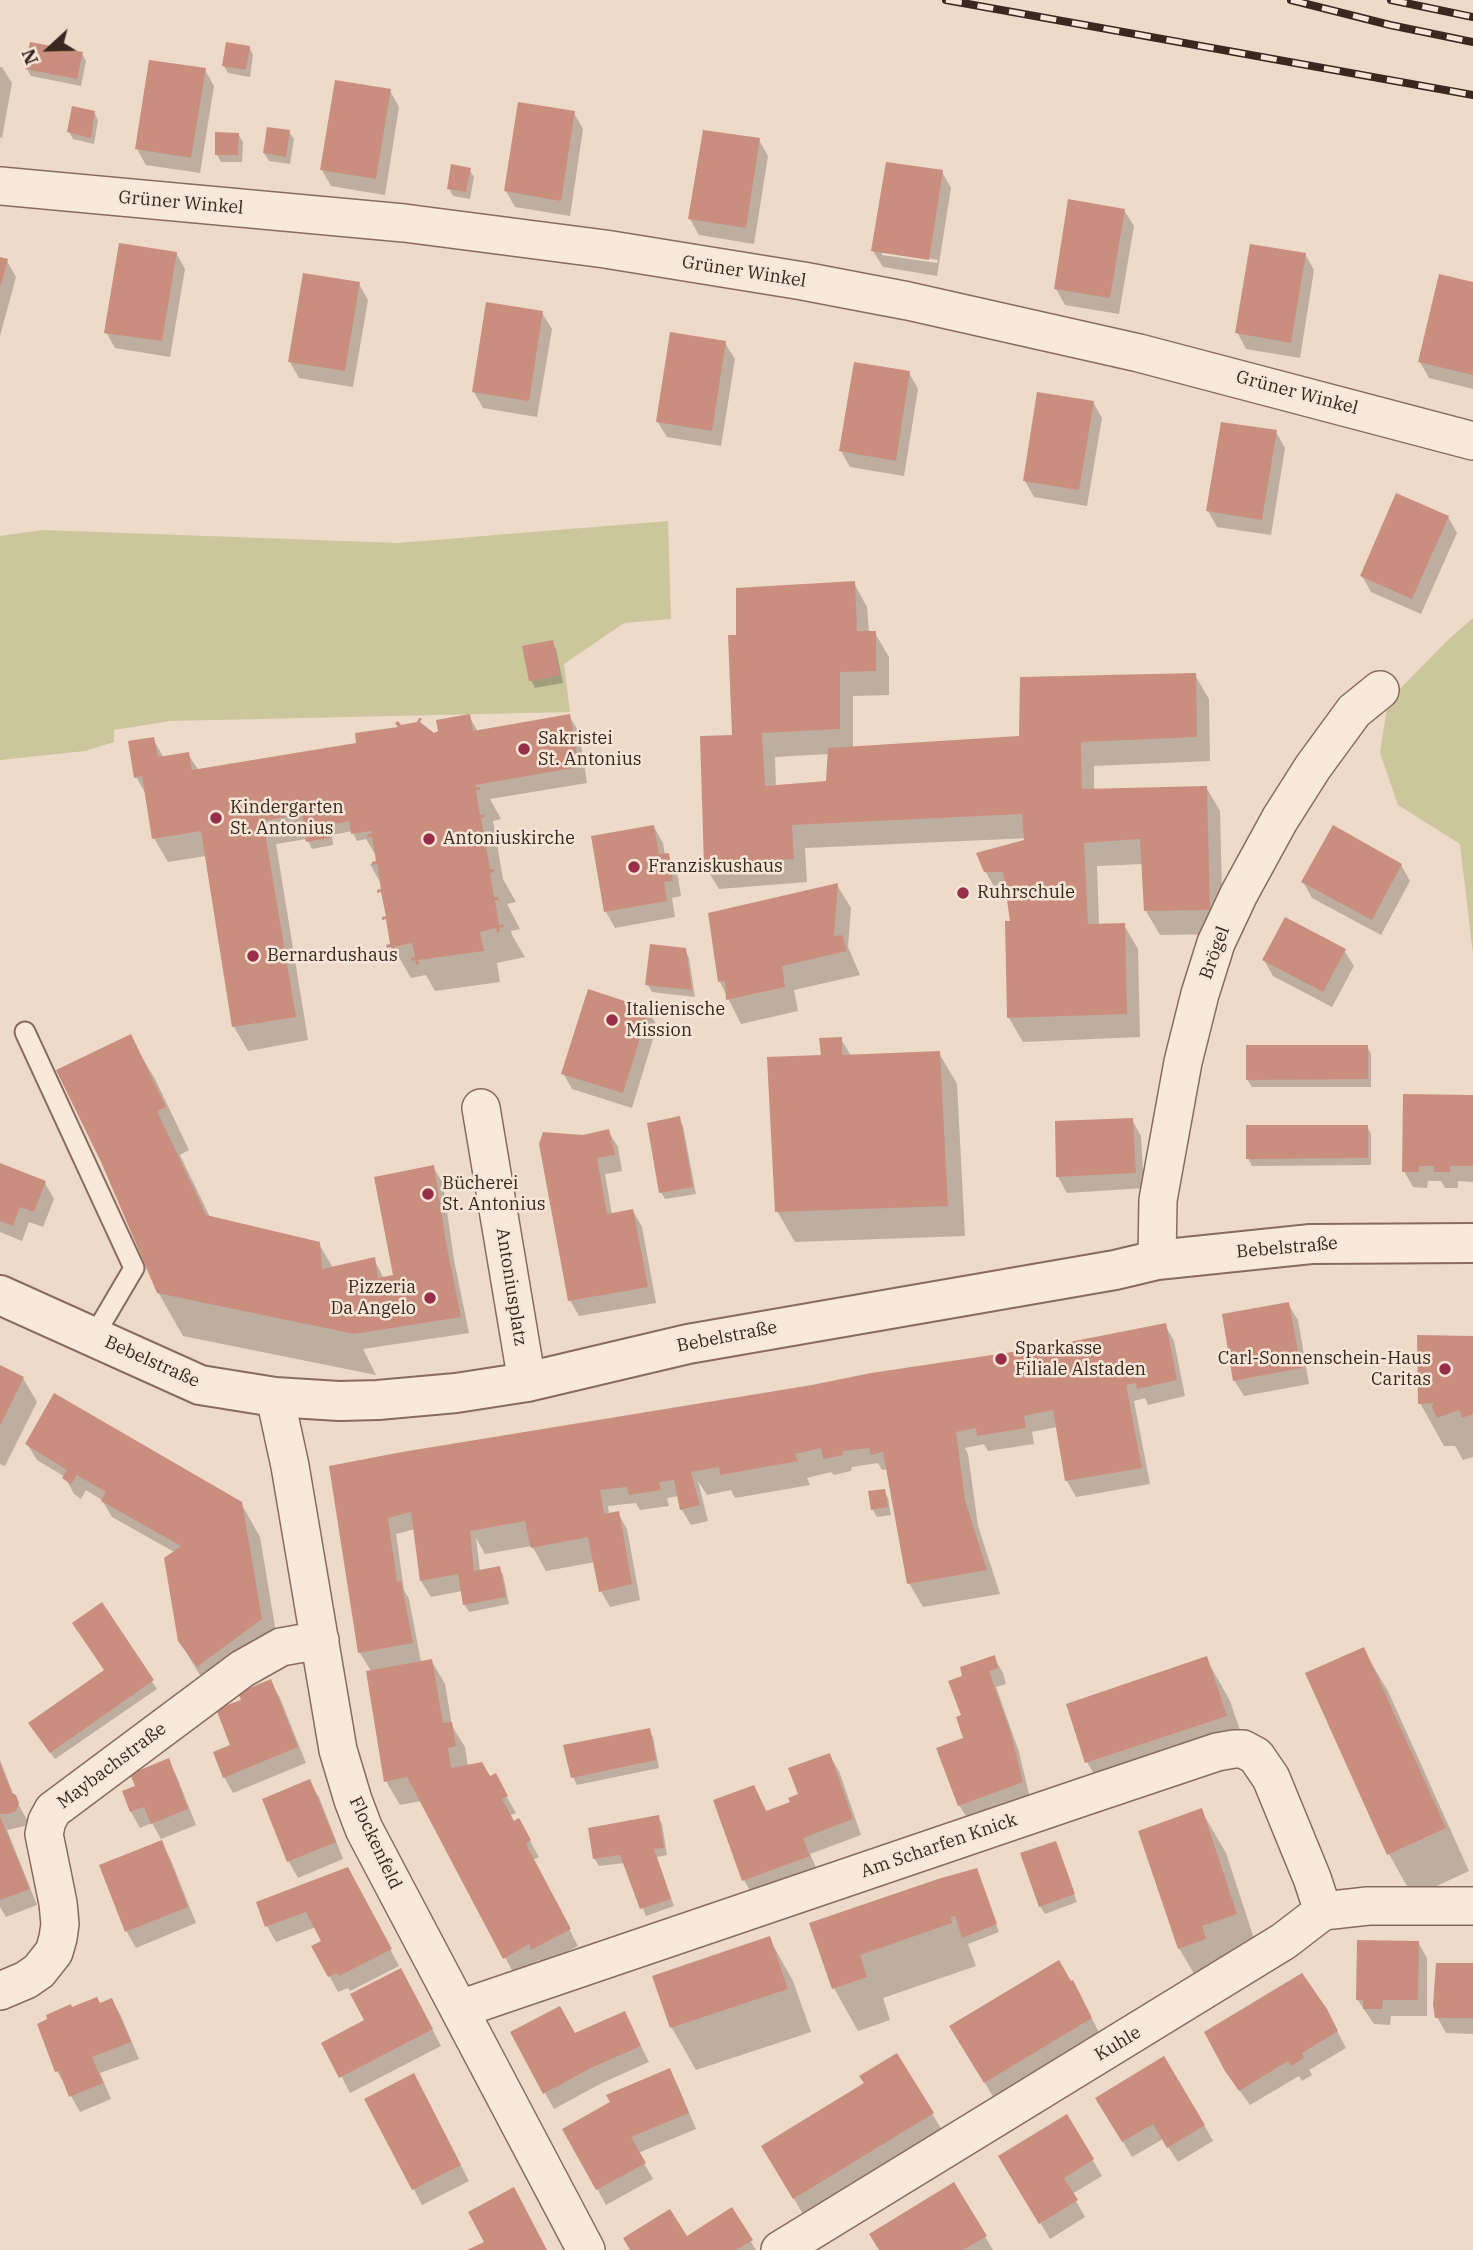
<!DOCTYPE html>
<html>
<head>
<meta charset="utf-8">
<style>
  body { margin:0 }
  #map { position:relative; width:1473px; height:2250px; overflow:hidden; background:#eddac8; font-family:"IBM Plex Serif",serif }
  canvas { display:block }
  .north { position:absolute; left:14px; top:14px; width:70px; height:70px; -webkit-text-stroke:5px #f5e6d7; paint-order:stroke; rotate:248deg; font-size:19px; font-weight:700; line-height:28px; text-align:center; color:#3a2720 }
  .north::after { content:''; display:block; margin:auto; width:24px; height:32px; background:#3a2720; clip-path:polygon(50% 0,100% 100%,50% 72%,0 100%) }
</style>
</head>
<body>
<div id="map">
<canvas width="1473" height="2250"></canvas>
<div class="north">N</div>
</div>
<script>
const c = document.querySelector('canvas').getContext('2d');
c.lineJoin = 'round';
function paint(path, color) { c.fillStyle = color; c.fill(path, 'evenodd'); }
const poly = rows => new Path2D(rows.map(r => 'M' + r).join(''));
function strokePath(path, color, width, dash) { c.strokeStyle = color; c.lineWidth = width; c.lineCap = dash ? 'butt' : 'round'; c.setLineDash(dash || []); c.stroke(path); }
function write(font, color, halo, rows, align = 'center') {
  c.font = font + ' "IBM Plex Serif",serif'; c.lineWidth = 5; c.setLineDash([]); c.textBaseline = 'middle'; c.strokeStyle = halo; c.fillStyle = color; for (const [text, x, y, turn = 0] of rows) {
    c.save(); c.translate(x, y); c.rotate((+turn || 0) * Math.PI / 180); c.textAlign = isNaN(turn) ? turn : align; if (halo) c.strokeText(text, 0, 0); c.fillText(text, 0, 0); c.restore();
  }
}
paint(poly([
  [668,521,671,619,624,623,564,664,570,712,170,721,114,730,114,742,85,751,0,760,0,536,43,530,398,543],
  [1473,618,1473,954,1460,844,1398,805,1380,753,1388,701,1447,641]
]), '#cbc69c');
paint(poly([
  [249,47,253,55,250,77,228,73,224,66],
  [82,54,86,61,81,86,31,76,27,69],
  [0,67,2,67,12,83,2,138,0,137],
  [205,70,214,86,200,173,146,165,137,149],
  [390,91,399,107,385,195,331,186,322,170],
  [94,112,98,120,94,144,73,139,69,132],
  [574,113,583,129,570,216,515,207,506,191],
  [289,132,294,139,290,164,269,161,264,153],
  [238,134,243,142,242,162,221,162,217,155],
  [759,140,768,156,754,244,699,235,690,219],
  [469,169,474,177,470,199,453,196,449,188],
  [942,172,951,188,937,276,883,267,873,251],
  [882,251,938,260,937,263,882,255],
  [1124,210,1134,226,1119,314,1065,305,1056,289],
  [176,253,185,269,170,357,115,348,106,332],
  [1305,254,1314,270,1300,358,1246,349,1237,332],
  [0,259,7,261,16,277,0,336],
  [359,284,368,300,353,387,299,378,290,362],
  [1473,284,1473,389,1429,378,1420,362],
  [542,313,552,329,537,417,483,408,474,392],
  [725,343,735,359,721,446,667,437,657,421],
  [909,373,918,389,904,476,850,467,841,451],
  [1093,402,1102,418,1087,506,1034,497,1025,481],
  [1276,432,1285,448,1271,535,1217,527,1208,511],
  [1448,517,1457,533,1421,614,1371,592,1362,576],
  [854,583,867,607,869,633,875,633,889,657,889,695,853,696,853,748,1021,738,1195,675,1209,699,1210,761,1094,766,1094,790,1206,787,1220,811,1223,934,1160,935,1146,911,1143,864,1097,866,1099,925,1124,925,1138,949,1140,1037,1023,1042,1009,1018,1012,922,1008,895,999,895,985,871,1031,838,805,848,807,882,719,889,705,866,733,737,738,637],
  [829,754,827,783,776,787,775,757],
  [552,642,556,649,563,683,535,688,531,680],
  [469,716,478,732,569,716,579,732,587,783,490,799,501,819,493,821,503,879,516,902,507,904,520,929,511,931,512,935,525,957,497,963,500,982,435,991,426,975,411,978,393,947,382,886,370,864,378,862,378,859,366,839,357,841,352,831,332,835,333,845,312,849,307,839,276,844,308,1040,248,1051,234,1027,206,856,168,862,154,838,147,796,136,777,153,739,164,758,188,754,199,771,434,735],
  [654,827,663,843,665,855,668,855,677,871,681,896,672,898,675,917,615,928,606,912],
  [1401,865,1410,881,1381,935,1312,898,1303,882],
  [837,885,851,908,848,947,860,975,794,990,798,1011,741,1024,720,982],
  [685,950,689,958,695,997,652,992,647,984],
  [1344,950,1354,966,1332,1007,1273,976,1264,960],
  [648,1010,657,1026,632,1108,572,1089,563,1073],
  [130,1037,155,1079,189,1150,180,1155,210,1217,319,1244,333,1268,374,1259,384,1279,395,1277,433,1167,443,1183,454,1260,469,1333,363,1349,376,1375,183,1336,158,1292],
  [841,1039,851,1056,939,1053,957,1084,965,1236,795,1242,777,1211,823,1057],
  [1367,1046,1371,1054,1371,1087,1252,1087,1247,1079],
  [1473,1097,1473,1182,1458,1181,1458,1188,1445,1188,1441,1181,1428,1181,1427,1188,1413,1187,1404,1171],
  [679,1118,683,1126,696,1194,665,1199,661,1192],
  [1132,1120,1141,1136,1144,1188,1067,1193,1058,1177],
  [1367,1126,1371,1134,1371,1165,1252,1166,1248,1158],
  [608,1131,618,1147,622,1171,605,1174,612,1215,633,1211,642,1227,656,1303,579,1316,570,1300,583,1136],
  [0,1165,45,1183,54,1199,43,1227,29,1222,22,1241,0,1232],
  [1288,1304,1298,1320,1309,1384,1244,1396,1234,1380],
  [1165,1325,1174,1341,1185,1396,1148,1405,1145,1398,1134,1401,1150,1484,1076,1497,1067,1481,1057,1427,1032,1432,1034,1444,988,1451,984,1444,965,1448,968,1454,978,1526,1000,1594,923,1607,909,1583,888,1469,882,1470,878,1463,852,1467,851,1471,834,1475,831,1472,807,1478,810,1485,735,1498,731,1490,707,1495,698,1481,708,1521,691,1525,682,1510,679,1496,667,1498,669,1506,640,1510,636,1503,608,1506,609,1515,618,1513,627,1529,640,1600,610,1607,601,1591,595,1562,546,1571,532,1546,485,1554,476,1538,480,1571,499,1568,503,1575,509,1604,469,1612,464,1604,462,1591,431,1597,421,1581,415,1529,396,1534,404,1590,409,1599,421,1662,431,1660,445,1684,452,1726,465,1747,468,1767,489,1779,495,1776,516,1813,509,1816,513,1823,518,1820,539,1857,533,1860,578,1946,542,1964,539,1960,514,1974,421,1801,400,1805,386,1781,371,1671,360,1653,331,1468,1039,1350],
  [1473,1337,1473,1457,1463,1460,1455,1446,1444,1446,1420,1403],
  [0,1367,23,1378,37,1402,5,1466,0,1464],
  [27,1444,242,1505,260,1537,279,1651,216,1697,198,1672,179,1640,176,1553,112,1517,102,1500,86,1490,81,1499,74,1494,65,1477,37,1460],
  [884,1491,888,1498,891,1515,877,1517,873,1510,870,1493],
  [101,1605,157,1689,55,1759,35,1731,106,1670],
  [1363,1649,1388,1691,1469,1871,1413,1897,1389,1854],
  [994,1657,1003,1673,1006,1684,996,1687,1019,1752,1030,1798,969,1821,959,1805,965,1739,964,1677],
  [1206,1658,1230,1701,1250,1759,1112,1805,1087,1762,1068,1705],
  [271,1682,280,1698,306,1763,233,1793,224,1777,243,1701],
  [649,1730,653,1737,659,1768,577,1785,573,1777],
  [829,1755,839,1771,861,1835,810,1854,818,1872,753,1896,744,1880,754,1787,767,1812,792,1803,800,1795],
  [0,1760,14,1796,27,1820,25,1826,7,1830,37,1905,6,1917,0,1907],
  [168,1761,177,1777,196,1825,161,1839,152,1823,140,1828,131,1812,124,1792,138,1787],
  [309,1782,319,1797,343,1859,298,1878,289,1862,264,1800],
  [1201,1810,1226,1853,1260,1957,1204,1991,1179,1948],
  [658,1817,662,1824,667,1855,657,1857,674,1906,646,1916,625,1863,599,1866,594,1858],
  [161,1842,170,1858,196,1923,136,1948,127,1932,101,1866],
  [1055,1843,1077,1902,1045,1914,1040,1906],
  [976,1870,999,1932,968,1944,976,1966,883,1998,890,2020,858,2031,834,1988,812,1924],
  [357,1885,399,1966,350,1991,348,1988,338,1992,314,1947,324,1942,316,1927,276,1942,267,1926],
  [769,1938,793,1981,811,2032,696,2070,672,2028,654,1977],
  [1418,1942,1427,1958,1427,2016,1391,2016,1390,2025,1374,2024,1357,1999],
  [1473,1965,1473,2034,1446,2033,1437,2017],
  [410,1986,441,2046,350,2093,324,2043,367,2021],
  [1081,1998,1100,2034,994,2098,960,2042],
  [112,2000,121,2016,139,2059,100,2073,111,2099,80,2112,57,2071,72,2009,100,2005],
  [624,2013,649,2062,602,2083,554,2109,545,2093,575,2035],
  [1335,2027,1346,2048,1309,2070,1312,2075,1302,2081,1299,2076,1250,2105,1237,2087],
  [896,2055,942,2130,803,2214,763,2147,866,2084],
  [669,2070,678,2086,696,2129,638,2153,653,2179,606,2205,565,2130],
  [423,2092,469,2181,422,2205,367,2100],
  [1097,2098,1204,2125,1213,2141,1178,2162,1163,2139,1132,2157],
  [1067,2116,1102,2176,1072,2194,1085,2217,1050,2239,1001,2157],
  [954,2184,993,2250,881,2250],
  [731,2209,756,2250,631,2250,687,2239]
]), '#0003');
paint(poly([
  [30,42,83,52,77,79,25,69],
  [226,42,250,46,246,70,222,66],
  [149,60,206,68,191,158,135,149],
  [335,80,391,89,376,179,320,170],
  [518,102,575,111,561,201,504,191],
  [72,106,95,111,91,138,67,132],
  [267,127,290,130,286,157,263,153],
  [703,130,760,138,746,228,688,219],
  [215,132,239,133,238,155,215,155],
  [886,162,943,170,929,260,871,251],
  [451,164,471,168,466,192,447,189],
  [1068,199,1125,209,1110,298,1054,289],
  [119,243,177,252,162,341,104,333],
  [1250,244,1306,253,1291,343,1235,333],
  [0,257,8,259,1,285,0,285],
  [303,273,360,282,345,371,288,362],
  [1439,274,1473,282,1473,375,1418,362],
  [486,302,543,311,529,401,472,392],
  [670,332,726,341,712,431,656,422],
  [854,362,910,371,896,461,839,451],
  [1037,392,1094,401,1079,490,1023,481],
  [1221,422,1277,430,1262,520,1206,511],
  [1396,493,1449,516,1412,599,1360,576],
  [855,581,857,631,876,631,876,671,840,672,840,729,762,733,765,786,826,781,828,748,1019,736,1020,677,1196,673,1197,737,1081,742,1082,789,1207,786,1210,910,1144,911,1140,839,1084,843,1088,924,1125,923,1127,1014,1007,1018,1005,921,1010,921,1003,872,984,872,976,853,1024,840,1022,814,792,825,794,859,704,866,700,736,732,735,728,635,736,635,736,588],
  [553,640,560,675,529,681,522,646],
  [470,714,473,731,570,714,579,767,475,785,476,787,480,787,480,790,476,790,480,815,484,814,485,817,481,818,485,842,489,841,490,845,486,845,490,869,494,869,494,872,490,873,494,897,498,897,499,900,495,900,499,925,503,924,504,927,499,928,500,932,497,933,496,928,480,932,484,951,418,960,419,964,416,965,415,960,411,961,411,958,415,957,412,943,394,947,395,951,392,952,391,947,387,948,386,945,390,944,386,919,382,920,382,917,386,916,381,892,377,893,377,890,381,889,377,864,372,865,372,862,376,861,372,837,367,838,368,834,372,833,371,831,351,834,349,821,328,825,330,838,306,842,302,814,263,821,296,1017,232,1027,201,831,152,839,142,776,134,778,128,741,154,737,158,757,189,752,192,770,356,743,355,733,398,727,395,723,398,721,401,725,417,722,419,718,422,718,420,722,434,733,438,731,436,720],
  [654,825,659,854,669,853,673,881,664,882,667,901,604,912,591,836],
  [1333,825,1402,864,1372,920,1301,882],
  [838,883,834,936,842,935,847,951,782,966,785,987,726,1000,725,981,718,982,708,913],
  [1285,917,1346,949,1323,992,1262,960],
  [650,944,686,948,692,990,645,985],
  [588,989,649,1009,623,1093,561,1074],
  [131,1034,166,1107,157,1111,206,1215,320,1242,322,1269,375,1257,378,1278,393,1275,374,1177,434,1165,446,1242,461,1317,354,1334,157,1293,102,1164,56,1070],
  [842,1037,842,1055,940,1051,948,1206,775,1212,767,1057,821,1055,819,1038],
  [1246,1045,1368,1045,1368,1079,1246,1080],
  [1403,1094,1473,1095,1473,1166,1450,1166,1450,1172,1434,1172,1434,1166,1419,1166,1419,1172,1402,1172],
  [680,1116,693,1187,659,1193,647,1123],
  [1133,1118,1136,1173,1056,1177,1055,1121],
  [1246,1125,1368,1125,1368,1158,1246,1159],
  [609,1129,615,1155,597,1158,607,1214,633,1209,648,1287,568,1301,539,1144,543,1132,583,1135],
  [0,1163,46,1181,34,1212,20,1207,13,1226,0,1221],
  [1289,1302,1301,1368,1233,1381,1222,1314],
  [1166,1323,1177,1380,1137,1389,1136,1383,1126,1385,1142,1468,1065,1481,1053,1410,1024,1416,1026,1428,977,1436,976,1428,956,1432,965,1500,987,1570,907,1584,883,1452,871,1455,869,1448,843,1451,843,1455,823,1459,821,1448,795,1454,798,1461,720,1475,719,1467,691,1472,700,1505,680,1510,674,1480,659,1482,661,1490,629,1495,627,1487,600,1490,604,1514,619,1511,632,1584,599,1592,588,1537,531,1548,525,1521,470,1531,474,1571,500,1566,506,1597,463,1605,458,1574,420,1581,411,1512,388,1518,397,1581,401,1581,413,1643,358,1653,329,1466,402,1452,812,1385,871,1373,1039,1348],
  [1417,1335,1473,1336,1473,1414,1462,1418,1459,1410,1437,1418,1432,1408,1433,1403,1418,1404],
  [0,1365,24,1377,0,1426],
  [54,1393,242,1502,262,1619,197,1667,178,1641,164,1558,181,1546,101,1501,106,1492,77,1475,71,1484,62,1478,67,1470,25,1444],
  [885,1489,888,1507,871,1510,868,1491],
  [102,1602,154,1680,50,1753,28,1723,104,1670,72,1623],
  [1364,1647,1446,1828,1387,1855,1305,1673],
  [995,1655,998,1668,989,1671,1011,1734,1023,1782,958,1806,936,1748,963,1738,956,1717,961,1715,948,1681,962,1676,960,1667],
  [1207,1656,1227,1716,1085,1763,1066,1704],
  [432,1659,443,1723,452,1722,456,1746,448,1748,451,1768,482,1762,490,1776,496,1773,508,1796,502,1799,514,1821,519,1818,531,1840,526,1844,571,1929,531,1950,529,1944,503,1959,407,1777,384,1782,366,1671],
  [271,1679,298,1747,223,1778,213,1752,230,1745,216,1709,241,1700,238,1693],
  [650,1728,656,1760,571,1778,563,1745],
  [830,1753,853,1819,803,1838,810,1856,742,1881,713,1800,754,1785,766,1811,790,1802,788,1798,798,1794,788,1768],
  [169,1758,188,1809,151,1824,144,1807,130,1812,122,1791,135,1786,130,1774],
  [0,1763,12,1793,16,1795,19,1803,16,1811,8,1814,0,1814],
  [310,1779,336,1842,287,1862,262,1799],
  [1202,1808,1237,1914,1202,1926,1206,1939,1178,1949,1138,1831],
  [659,1815,664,1848,654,1849,671,1899,640,1909,620,1855,593,1859,588,1828],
  [0,1816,30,1889,0,1900],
  [162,1840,188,1907,125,1932,99,1865],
  [1056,1841,1075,1894,1039,1907,1020,1853],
  [348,1867,392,1949,339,1976,337,1973,328,1977,311,1946,321,1941,306,1912,265,1927,256,1902],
  [977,1868,997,1924,962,1938,955,1916,951,1917,952,1923,860,1955,867,1977,832,1989,809,1923,938,1879],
  [770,1936,788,1989,670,2028,652,1976],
  [1357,1940,1419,1941,1418,2000,1383,2000,1382,2009,1363,2009,1363,2000,1356,2000],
  [1059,1960,1071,1981,1073,1980,1092,2018,984,2083,949,2026],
  [1436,1963,1473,1963,1473,2018,1435,2018,1433,2005],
  [401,1968,433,2029,339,2078,321,2043,364,2020,350,1994],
  [1302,1973,1327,2009,1338,2031,1302,2053,1304,2058,1291,2066,1288,2061,1239,2091,1225,2071,1204,2032],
  [97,1997,100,2003,112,1998,131,2042,92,2057,103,2083,69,2097,59,2071,55,2072,37,2024,47,2019,46,2015,71,2004,72,2007],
  [560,2006,575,2033,625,2011,641,2046,593,2067,543,2094,510,2032],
  [897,2053,934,2113,793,2199,761,2146,864,2083,859,2076],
  [1164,2056,1205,2125,1167,2148,1153,2124,1122,2142,1095,2098],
  [670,2068,689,2113,631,2137,646,2163,596,2190,562,2129,610,2102,606,2095],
  [414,2073,461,2165,412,2190,364,2099],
  [1067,2114,1094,2159,1064,2178,1078,2200,1039,2224,998,2156],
  [954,2182,987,2236,963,2250,879,2250,869,2234],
  [514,2187,547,2250,467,2250,484,2242,468,2212],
  [732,2207,753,2240,736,2250,630,2250,623,2238,670,2209,687,2236]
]), '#ca8e7f');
const service = poly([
  [25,1032,134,1268,94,1336]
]);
const minor = poly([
  [0,186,404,223,605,249,803,281,908,301,1139,353,1473,441],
  [481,1108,527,1382],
  [1157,1260,1158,1200,1183,1062,1200,994,1216,943,1239,894,1280,819,1313,767,1354,711,1380,690],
  [275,1397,290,1466,338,1750,353,1800,364,1829,586,2250],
  [0,1991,26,1980,39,1971,54,1952,58,1938,60,1924,58,1903,44,1834,47,1821,53,1810,242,1669,281,1647,320,1640],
  [460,2009,1083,1797,1217,1752,1234,1749,1243,1749,1256,1756,1271,1778,1312,1878,1323,1911],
  [780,2250,1284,1941,1323,1911,1368,1906,1473,1906]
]);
const tertiary = poly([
  [0,1295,200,1385,275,1397,339,1401,378,1400,456,1393,527,1382,688,1344,1115,1270,1157,1260,1311,1244,1473,1243]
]);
strokePath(service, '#896b5d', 23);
strokePath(minor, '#896b5d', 40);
strokePath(tertiary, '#896b5d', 42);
strokePath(service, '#f8e9db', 19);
strokePath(minor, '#f8e9db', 37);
strokePath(tertiary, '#f8e9db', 38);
const rail = poly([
  [946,0,1473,95],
  [1291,0,1390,25,1473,42],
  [1391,0,1473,17]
]);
strokePath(rail, '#3a2720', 8);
strokePath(rail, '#f5e6d7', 5, [16]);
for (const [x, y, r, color] of [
  [524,749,7,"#962f47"],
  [216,818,7,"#962f47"],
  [429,839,7,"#962f47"],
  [634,867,7,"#962f47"],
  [963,893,7,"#962f47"],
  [253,956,7,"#962f47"],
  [612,1020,7,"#962f47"],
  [428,1194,7,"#962f47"],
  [430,1298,7,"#962f47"],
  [1001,1359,7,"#962f47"],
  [1445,1369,7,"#962f47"]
]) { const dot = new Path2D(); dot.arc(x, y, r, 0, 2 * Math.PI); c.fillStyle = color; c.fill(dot); strokePath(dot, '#f5e6d7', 2.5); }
write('18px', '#3a2720', '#f5e6d7', [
  ["Grüner Winkel",181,203,5],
  ["Grüner Winkel",744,272,9],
  ["Grüner Winkel",1297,393,15],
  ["Brögel",1215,953,-70],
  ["Bebelstraße",1287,1248,-5],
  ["Antoniusplatz",511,1287,81],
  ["Bebelstraße",727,1337,-11],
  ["Bebelstraße",152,1362,24],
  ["Maybachstraße",112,1766,-37],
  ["Flockenfeld",375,1843,65],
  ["Am Scharfen Knick",939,1846,-19],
  ["Kuhle",1118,2044,-31]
]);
write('18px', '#3a2720', '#f5e6d7', [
  ["Sakristei",538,739],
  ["St. Antonius",538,760],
  ["Kindergarten",230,808],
  ["St. Antonius",230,829],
  ["Antoniuskirche",443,839],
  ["Franziskushaus",648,867],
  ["Ruhrschule",977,893],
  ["Bernardushaus",267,956],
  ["Italienische",626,1010],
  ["Mission",626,1031],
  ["Bücherei",442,1184],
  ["St. Antonius",442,1205],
  ["Pizzeria",416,1288,"right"],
  ["Da Angelo",416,1309,"right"],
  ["Sparkasse",1015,1349],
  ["Filiale Alstaden",1015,1370],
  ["Carl-Sonnenschein-Haus",1431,1359,"right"],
  ["Caritas",1431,1380,"right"]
], 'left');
</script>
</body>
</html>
